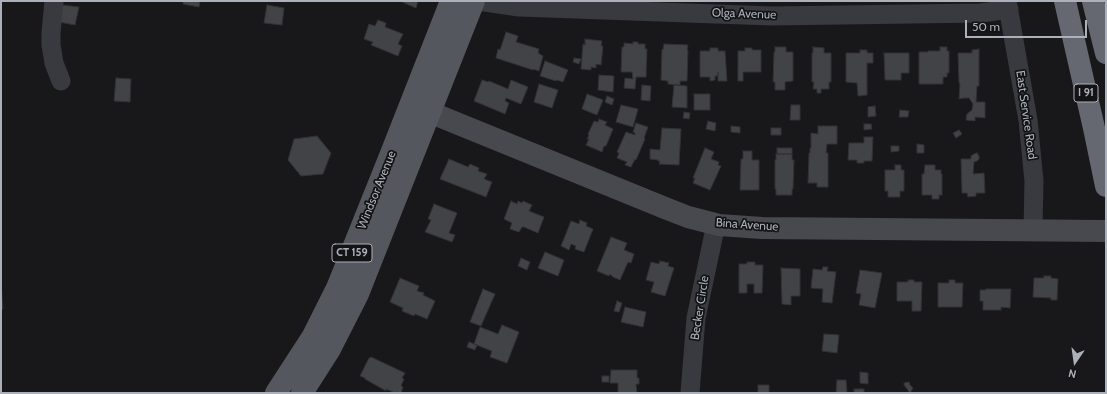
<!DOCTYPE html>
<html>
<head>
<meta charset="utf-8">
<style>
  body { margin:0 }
  #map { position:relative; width:1107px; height:394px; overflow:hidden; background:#18181a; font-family:Cabin,sans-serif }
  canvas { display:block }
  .frame { position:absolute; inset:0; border:2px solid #abb0ba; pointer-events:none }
  .north { position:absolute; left:1055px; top:342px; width:40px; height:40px; -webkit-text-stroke:3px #131315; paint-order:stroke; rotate:193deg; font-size:11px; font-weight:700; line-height:16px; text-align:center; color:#abb0ba }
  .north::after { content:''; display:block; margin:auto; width:14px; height:18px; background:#abb0ba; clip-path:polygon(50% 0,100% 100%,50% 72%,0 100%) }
  .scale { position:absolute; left:965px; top:20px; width:122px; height:18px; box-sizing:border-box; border:2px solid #abb0ba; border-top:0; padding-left:5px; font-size:12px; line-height:14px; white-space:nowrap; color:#abb0ba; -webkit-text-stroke:3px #131315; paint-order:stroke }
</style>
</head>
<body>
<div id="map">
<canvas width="1107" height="394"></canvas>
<div class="frame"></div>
<div class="north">N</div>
<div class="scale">50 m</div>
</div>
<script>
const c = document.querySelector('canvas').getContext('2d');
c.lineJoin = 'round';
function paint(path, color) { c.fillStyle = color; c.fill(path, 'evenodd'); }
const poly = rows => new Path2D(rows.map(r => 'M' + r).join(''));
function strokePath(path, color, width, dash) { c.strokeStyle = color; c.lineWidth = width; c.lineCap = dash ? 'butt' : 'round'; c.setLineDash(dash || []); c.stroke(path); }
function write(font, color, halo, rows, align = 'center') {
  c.font = font + ' Cabin,sans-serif'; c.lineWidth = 3.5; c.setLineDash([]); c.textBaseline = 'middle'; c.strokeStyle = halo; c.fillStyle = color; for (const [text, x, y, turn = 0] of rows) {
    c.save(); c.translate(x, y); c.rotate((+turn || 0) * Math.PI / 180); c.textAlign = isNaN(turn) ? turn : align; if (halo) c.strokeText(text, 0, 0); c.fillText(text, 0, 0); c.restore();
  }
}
const building = poly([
  [183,1,200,1,199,7,183,4,183,1],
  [400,1,418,1,416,8,400,1],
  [62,5,79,7,75,25,59,22,62,5],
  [267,5,284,8,282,25,264,23,267,5],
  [378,20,386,23,385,27,403,34,398,44,402,46,398,56,371,45,373,42,364,39,369,24,375,26,378,20],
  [506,32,518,36,516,42,539,49,538,53,543,56,539,71,533,69,533,70,496,58,498,49,500,50,506,32],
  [585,39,602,41,601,46,603,46,601,65,596,64,596,68,591,67,591,70,581,69,583,44,585,45,585,39],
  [633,42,638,42,638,44,645,44,645,49,647,49,646,77,636,77,635,89,624,88,625,78,633,79,632,72,621,72,622,47,624,47,624,43,633,44,633,42],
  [664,44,688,45,687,50,688,50,687,81,680,81,680,85,668,84,668,81,661,80,662,49,663,50,664,44],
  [775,47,786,47,786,52,793,52,793,81,785,82,785,90,775,90,775,82,773,82,774,52,775,52,775,47],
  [813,47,824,48,824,53,831,53,831,82,829,82,829,89,821,89,821,93,817,93,817,89,813,89,814,82,812,82,812,53,813,53,813,47],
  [940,47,947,47,947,51,949,51,949,73,947,73,947,77,943,77,943,84,919,84,919,52,928,52,928,51,940,51,940,47],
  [710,48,718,48,718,51,725,51,727,81,718,81,718,72,718,76,715,76,715,80,710,81,710,77,700,77,700,51,710,51,710,48],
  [745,48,752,48,752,50,761,50,761,72,743,72,743,81,738,81,738,51,745,51,745,48],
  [979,49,979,86,977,86,976,102,985,102,985,118,975,117,975,121,966,120,967,114,972,110,973,104,969,98,964,98,959,99,960,83,959,83,958,53,972,53,972,50,979,49],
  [860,50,867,50,867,53,873,53,873,63,867,63,867,95,858,96,857,83,846,82,846,53,860,53,860,50],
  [884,53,909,53,909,73,901,73,901,80,885,80,884,53],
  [574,58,581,59,579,64,573,62,574,58],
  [545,61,568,70,563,82,557,80,556,81,540,76,545,61],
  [599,75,614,76,613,92,598,90,599,75],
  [116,78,131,79,130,102,114,101,116,78],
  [482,80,488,82,489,81,508,89,511,80,528,87,521,104,506,98,505,101,509,103,505,114,474,101,482,80],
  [539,84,558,90,552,108,534,102,539,84],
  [642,85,651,86,650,101,641,100,642,85],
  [674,85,687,86,687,108,672,107,674,85],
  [587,94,603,100,597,115,582,109,587,94],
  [694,94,710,94,710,110,694,110,694,94],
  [607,96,614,99,612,105,605,102,607,96],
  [621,105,638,109,633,127,616,122,621,105],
  [791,105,800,105,800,120,790,120,791,105],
  [875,106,876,116,868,117,868,107,875,106],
  [900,110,909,111,908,117,899,117,900,110],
  [684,112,690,113,689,119,683,118,684,112],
  [599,119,607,122,605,125,613,129,606,146,604,146,602,152,586,145,589,139,587,139,589,135,588,134,594,121,598,122,599,119],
  [708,121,716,123,715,131,706,129,708,121],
  [636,123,648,127,644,138,645,139,636,160,635,159,631,167,625,165,627,162,617,158,619,153,617,152,626,132,635,135,635,133,633,132,636,123],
  [864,124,871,124,872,129,864,130,864,124],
  [731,126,740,127,740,133,731,132,731,126],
  [818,126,837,126,837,144,827,144,826,153,828,153,828,187,817,187,817,183,808,183,809,153,810,153,810,148,811,148,811,133,818,134,818,126],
  [662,128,681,129,679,165,659,164,660,161,658,161,658,160,650,159,650,149,660,150,662,128],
  [771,128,781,128,781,135,771,135,771,128],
  [959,130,962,134,956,138,953,133,959,130],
  [317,136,331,153,323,174,301,176,288,160,294,139,317,136],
  [864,137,873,137,872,161,864,161,864,163,857,163,857,160,848,160,849,143,864,143,864,137],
  [917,144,924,145,924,153,917,153,917,144],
  [891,146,899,146,899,151,891,152,891,146],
  [705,148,714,152,711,159,719,162,718,165,721,166,710,190,693,183,695,178,693,178,705,148],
  [777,148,792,148,792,154,777,154,777,148],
  [743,151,752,151,752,160,759,160,759,190,740,190,741,159,743,159,743,151],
  [977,153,979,156,979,159,977,161,974,162,973,174,984,173,985,193,976,193,976,196,968,197,967,193,962,193,961,159,971,159,971,156,974,154,977,153],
  [776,154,792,154,792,160,794,160,793,189,792,189,792,195,776,195,776,189,775,189,775,160,776,160,776,154],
  [449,159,468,167,470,164,479,168,478,171,487,174,484,179,492,182,486,197,440,179,449,159],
  [895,165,901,165,901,170,904,170,904,191,900,191,900,197,888,197,888,191,885,191,885,170,895,170,895,165],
  [925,165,935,165,935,170,941,170,941,174,942,174,942,195,939,195,939,199,932,199,932,195,922,195,922,174,924,174,925,165],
  [511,201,517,204,518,201,522,203,523,201,532,205,529,211,544,217,538,233,524,227,522,227,519,232,510,229,512,223,504,219,511,201],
  [434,204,457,213,449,233,455,235,452,242,425,232,431,220,428,219,434,204],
  [580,220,587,223,586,226,593,229,584,252,575,249,576,246,571,244,569,250,561,246,571,221,579,224,580,220],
  [611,237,627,243,624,250,634,254,631,263,628,262,620,280,613,277,610,274,609,276,597,271,611,237],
  [545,252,564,260,558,276,538,268,545,252],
  [521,258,530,262,527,270,518,266,521,258],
  [660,261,669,263,668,266,674,268,665,296,651,292,654,282,646,280,651,262,659,264,660,261],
  [747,262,755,262,755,265,763,265,762,293,754,293,754,284,747,284,747,293,739,293,739,264,747,264,747,262],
  [823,267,828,267,827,271,836,272,832,303,822,302,823,289,811,288,813,269,822,270,823,267],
  [781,268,800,269,800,296,791,296,791,305,782,304,781,268],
  [860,270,882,273,875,308,859,305,861,294,856,293,860,270],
  [1044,276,1051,276,1051,278,1058,279,1057,300,1051,300,1051,298,1033,297,1034,278,1044,278,1044,276],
  [400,278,419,286,417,291,424,293,423,295,435,301,427,319,415,314,414,316,402,311,403,308,390,302,400,278],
  [908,280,914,280,914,282,922,282,921,311,912,311,912,301,897,301,897,282,908,282,908,280],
  [949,280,955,280,955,283,963,283,962,307,938,307,938,283,949,283,949,280],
  [1,285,3,309,1,309,1,285],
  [483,289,495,294,481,326,470,322,483,289],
  [986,289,1011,289,1010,308,1001,307,1001,310,983,310,983,301,980,301,980,290,986,290,986,289],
  [617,301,622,303,619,312,614,311,617,301],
  [625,307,646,312,643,327,621,322,625,307],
  [502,325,519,332,507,363,490,357,492,351,474,344,480,327,498,334,502,325],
  [824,334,839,335,837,353,822,351,824,334],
  [469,342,477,345,475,350,467,347,469,342],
  [371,357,405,373,402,378,404,379,401,386,403,387,401,393,396,392,395,393,386,389,386,391,365,379,365,378,360,376,369,358,370,358,371,357],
  [611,370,637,370,637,378,639,378,639,384,636,384,637,393,618,393,618,383,610,383,611,370],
  [860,372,868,373,868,384,860,383,860,372],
  [602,376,609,376,609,382,602,382,602,376],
  [837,380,846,380,847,393,836,393,837,380],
  [909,382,910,385,913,388,910,393,904,385,904,383,909,382],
  [758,385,769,385,769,393,758,393,758,385],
  [854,389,864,389,864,393,854,393,854,389]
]);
paint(building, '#424347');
strokePath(building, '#323236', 1);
strokePath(poly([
  [54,1,51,33,51,45,54,63,61,81],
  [478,1,519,7,772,16,981,13,1009,9],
  [1007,1,1028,120,1034,181,1033,230],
  [690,393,696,318,716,224]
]), '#393a3f', 19);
strokePath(poly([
  [412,105,665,208,688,217,719,225,762,228,1106,231]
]), '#47494f', 22);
strokePath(poly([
  [276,393,313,336,337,288,390,156,451,1],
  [302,393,330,349,358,294,474,1]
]), '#55575e', 22);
strokePath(poly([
  [1065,1,1094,128,1106,186],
  [1093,1,1106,53]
]), '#656870', 22);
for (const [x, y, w] of [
  [1086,93,24],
  [352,253,40]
]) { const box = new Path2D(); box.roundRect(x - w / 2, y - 9, w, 18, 3); c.fillStyle = '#131315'; c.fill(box); strokePath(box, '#abb0ba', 1); }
write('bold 11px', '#abb0ba', null, [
  ["I 91",1086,93],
  ["CT 159",352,253]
]);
write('12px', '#abb0ba', '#131315', [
  ["Olga Avenue",744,14,2],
  ["East Service Road",1026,115,82],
  ["Windsor Avenue",377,190,-68],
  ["Bina Avenue",747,225,4],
  ["Becker Circle",700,308,-81]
]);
</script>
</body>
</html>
